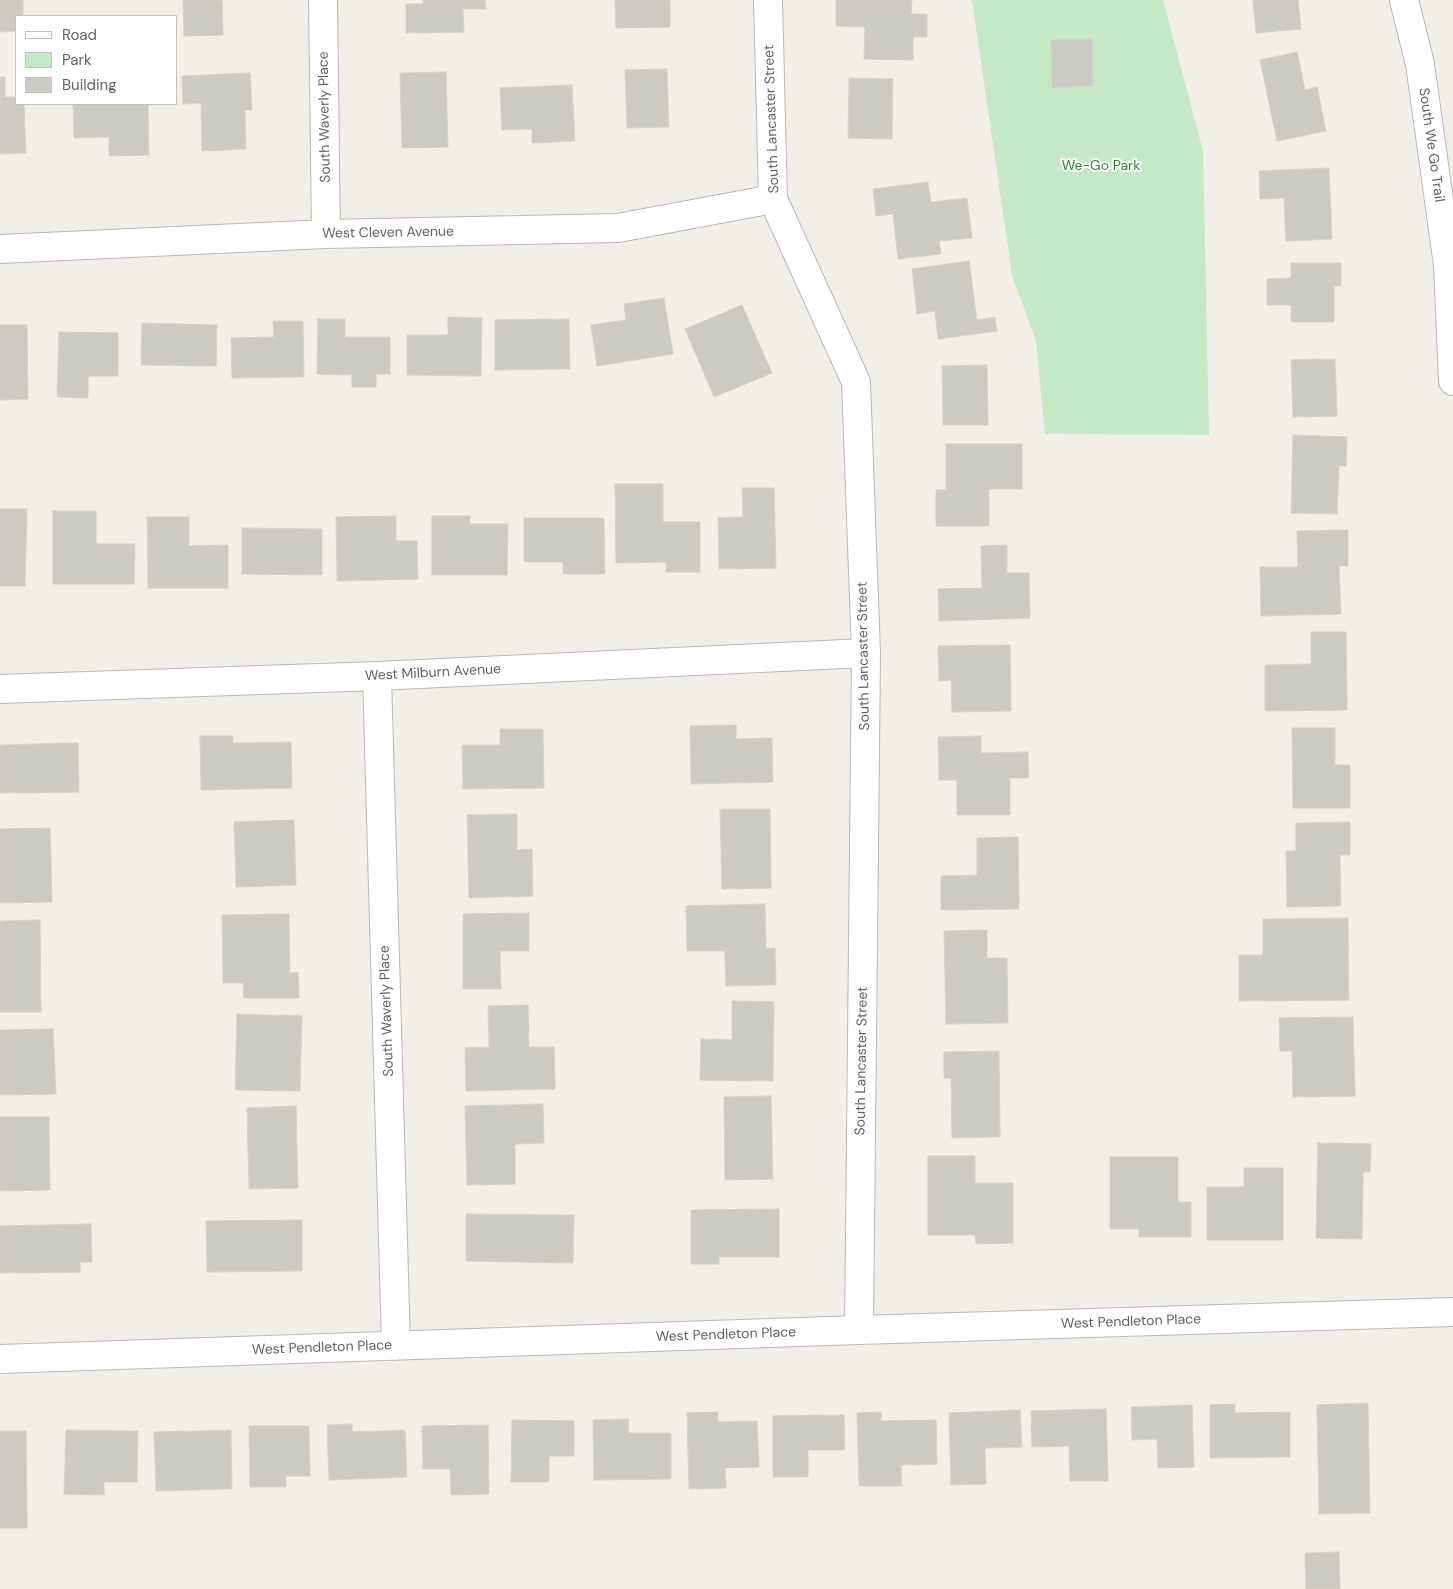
<!DOCTYPE html>
<html>
<head>
<meta charset="utf-8">
<style>
  body { margin:0 }
  #map { position:relative; width:1453px; height:1589px; overflow:hidden; background:#f1efe8; font-family:"DM Sans",sans-serif }
  canvas { display:block }
  .legend { position:absolute; left:15px; top:15px; width:162px; height:90px; box-sizing:border-box; background:#fff; border:1px solid #bfc1c3; margin:0; padding:6px 9px; list-style:none; font-size:15px; color:#5f6368 }
  .legend li { display:flex; align-items:center; gap:10px; height:25px }
  .legend b { width:25px; border:1px solid #bfc1c3 }
</style>
</head>
<body>
<div id="map">
<canvas width="1453" height="1589"></canvas>
<ul class="legend">
<li><b style="height:6px;background:#fff"></b>Road</li>
<li><b style="height:14px;background:#c5e8c5"></b>Park</li>
<li><b style="height:14px;background:#cccac5"></b>Building</li>
</ul>
</div>
<script>
const c = document.querySelector('canvas').getContext('2d');
c.lineJoin = 'round';
function paint(path, color) { c.fillStyle = color; c.fill(path, 'evenodd'); }
const poly = rows => new Path2D(rows.map(r => 'M' + r).join(''));
function strokePath(path, color, width, dash) { c.strokeStyle = color; c.lineWidth = width; c.lineCap = dash ? 'butt' : 'round'; c.setLineDash(dash || []); c.stroke(path); }
function write(font, color, halo, rows, align = 'center') {
  c.font = font + ' "DM Sans",sans-serif'; c.lineWidth = 4; c.setLineDash([]); c.textBaseline = 'middle'; c.strokeStyle = halo; c.fillStyle = color; for (const [text, x, y, turn = 0] of rows) {
    c.save(); c.translate(x, y); c.rotate((+turn || 0) * Math.PI / 180); c.textAlign = isNaN(turn) ? turn : align; if (halo) c.strokeText(text, 0, 0); c.fillText(text, 0, 0); c.restore();
  }
}
paint(poly([
  [972,0,1163,0,1203,151,1209,435,1045,434,1036,341,1012,275]
]), '#c5e8c5');
const building = poly([
  [0,0,23,0,23,16,16,16,16,31,0,32,0,0],
  [183,0,222,0,223,35,184,36,183,0],
  [423,0,485,0,486,9,463,9,464,32,406,33,406,4,424,4,423,0],
  [615,0,670,0,670,27,616,28,615,0],
  [836,0,912,0,911,14,927,14,927,37,913,37,913,60,864,59,865,27,836,26,836,0],
  [1253,0,1298,0,1301,29,1256,33,1253,0],
  [1092,39,1093,86,1052,88,1051,40,1092,39],
  [1297,52,1305,90,1317,87,1326,131,1277,141,1260,60,1297,52],
  [667,69,669,127,627,128,625,70,667,69],
  [446,72,448,147,402,148,400,73,446,72],
  [250,73,252,110,245,110,246,149,202,151,201,103,183,104,182,76,250,73],
  [0,77,5,77,5,97,16,97,16,104,24,104,26,153,0,154,0,77],
  [849,78,893,79,892,139,848,138,849,78],
  [572,85,575,141,532,143,532,129,502,130,500,88,572,85],
  [73,104,148,104,149,155,109,156,109,137,74,138,73,104],
  [1329,168,1332,239,1286,241,1284,198,1260,199,1259,171,1329,168],
  [928,182,931,202,967,198,972,238,939,241,941,254,898,259,893,214,876,216,873,189,928,182],
  [969,261,977,320,995,317,997,331,938,339,935,311,917,314,912,269,969,261],
  [1291,263,1341,263,1341,286,1334,286,1334,322,1291,322,1291,305,1267,305,1267,279,1291,278,1291,263],
  [664,298,673,354,597,366,591,325,626,320,624,304,664,298],
  [742,305,772,373,714,397,685,329,742,305],
  [448,317,482,318,481,376,407,375,407,335,448,335,448,317],
  [318,319,345,319,345,337,390,337,390,374,376,374,376,387,352,387,352,375,317,374,318,319],
  [569,319,570,369,495,370,495,320,569,319],
  [273,321,303,321,304,377,232,378,231,338,274,337,273,321],
  [142,323,217,325,216,366,141,365,142,323],
  [0,325,27,325,28,399,0,400,0,325],
  [59,332,118,333,118,376,88,376,88,398,57,397,59,332],
  [1335,359,1337,416,1293,417,1291,360,1335,359],
  [987,365,988,425,943,425,942,366,987,365],
  [1293,435,1347,437,1346,466,1339,466,1337,514,1291,513,1293,435],
  [946,444,1022,444,1022,489,989,489,989,526,936,526,936,490,946,490,946,444],
  [615,484,663,484,663,522,700,522,700,572,666,572,666,562,616,563,615,484],
  [742,488,774,488,776,568,719,569,718,518,743,517,742,488],
  [0,509,27,509,25,586,0,586,0,509],
  [53,511,96,511,96,544,135,544,134,584,53,584,53,511],
  [396,516,396,541,417,541,418,579,337,581,336,517,396,516],
  [432,516,470,516,470,524,508,524,507,575,432,575,432,516],
  [147,517,189,517,189,546,228,545,228,588,148,588,147,517],
  [524,518,604,518,605,574,563,574,563,562,524,562,524,518],
  [242,528,322,529,322,575,242,574,242,528],
  [1348,530,1348,566,1339,566,1341,614,1261,616,1260,567,1298,567,1297,531,1348,530],
  [1007,545,1007,573,1029,573,1030,618,939,621,938,589,982,588,981,546,1007,545],
  [1311,632,1346,632,1347,710,1265,711,1265,665,1311,664,1311,632],
  [1010,645,1011,711,952,712,951,680,939,681,938,646,1010,645],
  [736,725,736,739,772,738,773,782,691,784,690,726,736,725],
  [1292,728,1335,728,1335,765,1350,765,1350,808,1293,808,1292,728],
  [500,729,543,729,544,788,463,789,462,745,500,745,500,729],
  [200,736,233,736,233,743,291,742,292,788,201,790,200,736],
  [981,736,981,753,1028,752,1029,778,1010,778,1010,815,957,815,957,780,939,780,938,737,981,736],
  [78,743,79,792,0,793,0,745,78,743],
  [720,809,770,809,771,888,722,889,720,809],
  [517,814,517,850,532,849,533,896,469,898,467,815,517,814],
  [294,820,296,885,236,887,234,822,294,820],
  [1350,822,1350,855,1340,855,1341,906,1287,907,1286,851,1296,851,1296,823,1350,822],
  [50,828,52,902,0,903,0,829,50,828],
  [1018,837,1019,909,941,910,941,876,977,875,977,838,1018,837],
  [765,904,766,949,775,948,776,985,726,986,725,951,687,951,686,906,765,904],
  [529,913,529,951,500,951,501,989,463,989,463,914,529,913],
  [289,914,290,973,298,972,299,998,244,998,243,983,223,983,222,915,289,914],
  [1348,918,1349,1000,1239,1001,1239,955,1263,955,1263,919,1348,918],
  [40,920,41,1012,0,1012,0,921,40,920],
  [987,930,987,958,1007,958,1008,1023,946,1024,944,931,987,930],
  [732,1001,774,1002,773,1081,700,1080,701,1039,732,1040,732,1001],
  [528,1005,529,1047,554,1047,555,1089,466,1091,465,1048,489,1047,488,1006,528,1005],
  [237,1014,302,1016,300,1091,235,1090,237,1014],
  [1353,1017,1355,1096,1293,1097,1292,1051,1280,1051,1279,1018,1353,1017],
  [53,1029,56,1094,0,1095,0,1030,53,1029],
  [999,1051,1000,1137,952,1138,951,1078,944,1078,944,1052,999,1051],
  [771,1096,773,1179,725,1180,724,1097,771,1096],
  [543,1104,544,1143,515,1144,515,1184,467,1185,465,1106,543,1104],
  [296,1106,298,1188,249,1189,247,1108,296,1106],
  [0,1117,49,1117,50,1190,0,1191,0,1117],
  [1318,1143,1371,1144,1370,1172,1363,1172,1362,1239,1316,1238,1318,1143],
  [928,1156,975,1156,975,1183,1013,1183,1013,1243,976,1244,975,1235,928,1235,928,1156],
  [1110,1157,1178,1157,1178,1202,1191,1202,1191,1237,1139,1237,1139,1229,1110,1229,1110,1157],
  [1244,1168,1283,1168,1283,1240,1207,1240,1207,1187,1244,1187,1244,1168],
  [779,1209,779,1257,719,1257,719,1264,691,1264,691,1210,779,1209],
  [466,1214,574,1215,573,1263,466,1261,466,1214],
  [302,1220,302,1271,207,1272,206,1221,302,1220],
  [91,1224,92,1262,80,1262,80,1272,0,1273,0,1226,91,1224],
  [1368,1403,1370,1513,1319,1514,1317,1405,1368,1403],
  [1235,1404,1235,1413,1290,1412,1290,1457,1210,1458,1210,1405,1235,1404],
  [1192,1405,1194,1467,1158,1468,1157,1439,1132,1440,1131,1407,1192,1405],
  [1106,1409,1108,1481,1070,1481,1069,1446,1032,1447,1031,1411,1106,1409],
  [1020,1410,1022,1447,985,1448,986,1484,951,1485,949,1413,1020,1410],
  [718,1412,718,1422,757,1421,759,1467,725,1468,726,1488,689,1489,687,1413,718,1412],
  [881,1412,881,1421,936,1420,937,1464,901,1465,902,1486,859,1486,857,1413,881,1412],
  [844,1415,845,1450,808,1450,808,1477,773,1477,773,1416,844,1415],
  [628,1419,629,1433,671,1433,671,1479,594,1480,593,1420,628,1419],
  [512,1420,574,1421,574,1456,549,1456,549,1482,511,1482,512,1420],
  [352,1424,352,1432,405,1430,407,1477,329,1480,327,1425,352,1424],
  [488,1425,489,1494,451,1495,450,1469,423,1469,422,1426,488,1425],
  [249,1426,309,1426,310,1476,286,1476,286,1487,250,1487,249,1426],
  [66,1430,138,1431,137,1482,104,1482,104,1495,64,1494,66,1430],
  [231,1430,232,1489,156,1491,154,1432,231,1430],
  [0,1431,26,1431,27,1528,0,1528,0,1431],
  [1339,1552,1340,1589,1306,1589,1305,1553,1339,1552]
]);
paint(building, '#cccac5');
strokePath(building, '#d6d1c6', 1);
const minor = poly([
  [323,0,326,234],
  [768,0,773,199,856,382,866,653,859,1330],
  [1404,0,1420,64,1448,265,1453,381],
  [0,249,326,234,618,228,773,199],
  [377,676,396,1346],
  [0,689,377,676,866,653],
  [0,1359,859,1330,1453,1312]
]);
strokePath(minor, '#b5b8bc', 30);
strokePath(minor, '#fff', 28);
write('14px', '#5f6368', '#fff', [
  ["South Waverly Place",325,117,-91],
  ["South Lancaster Street",772,119,-92],
  ["South We Go Trail",1431,145,82],
  ["West Cleven Avenue",388,233,-1],
  ["South Lancaster Street",864,656,-91],
  ["West Milburn Avenue",433,673,-3],
  ["South Waverly Place",387,1011,-92],
  ["South Lancaster Street",862,1061,-89],
  ["West Pendleton Place",1131,1322,-2],
  ["West Pendleton Place",726,1335,-2],
  ["West Pendleton Place",322,1348,-2]
]);
write('14px', '#348238', '#fff', [
  ["We-Go Park",1101,166]
]);
</script>
</body>
</html>
